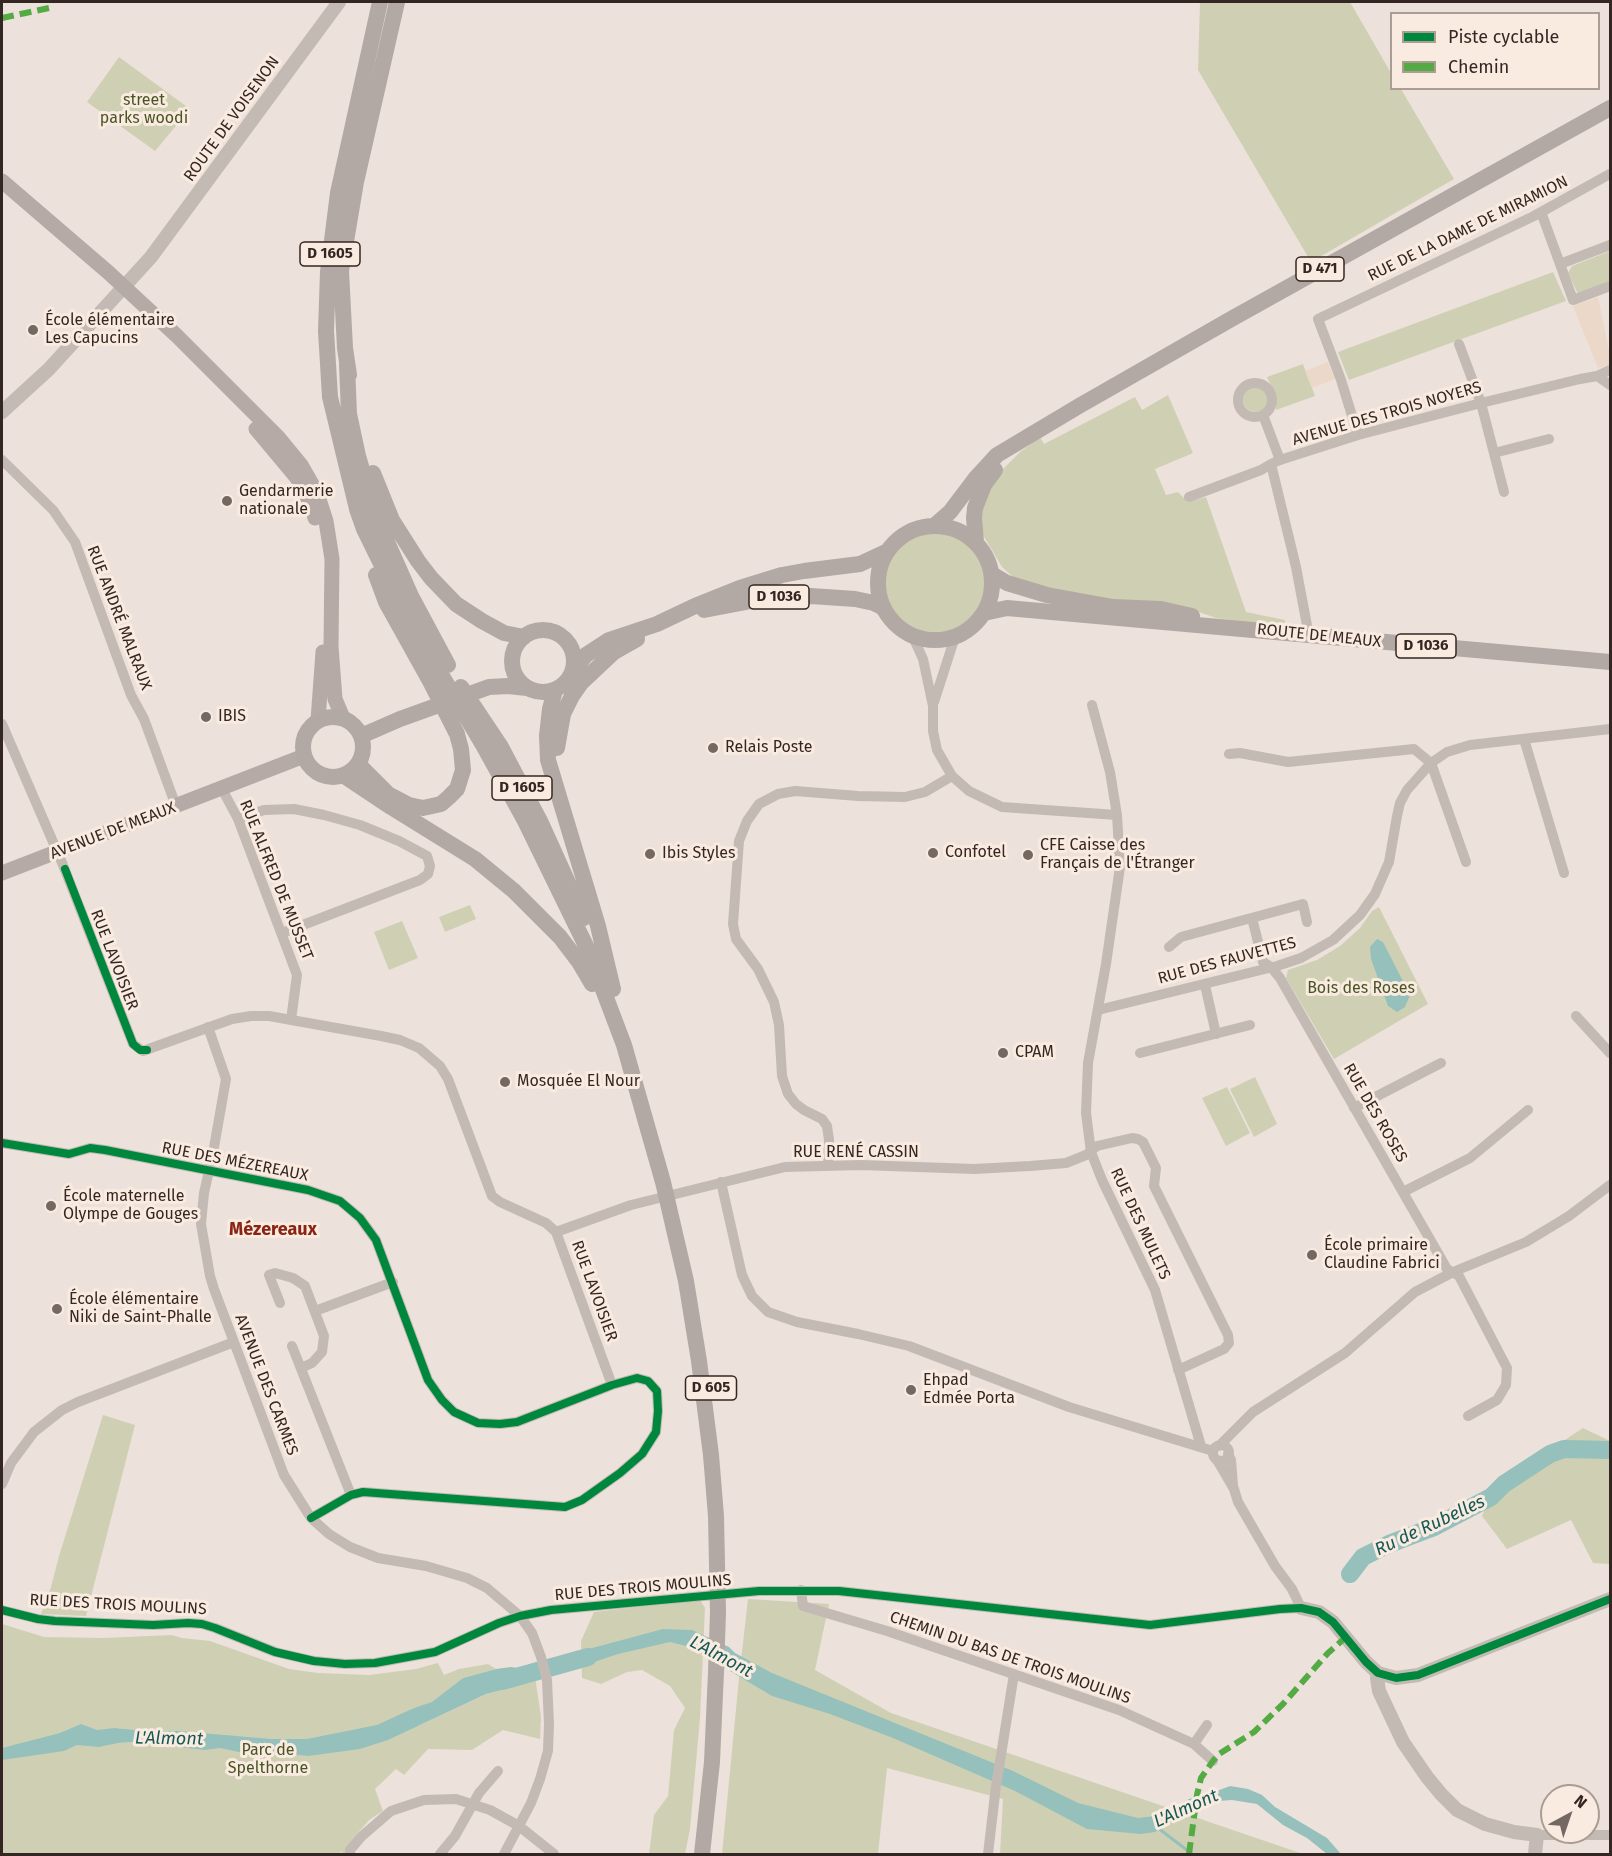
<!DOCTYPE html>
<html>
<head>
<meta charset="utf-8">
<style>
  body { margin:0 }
  #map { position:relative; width:1612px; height:1856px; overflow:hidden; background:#ece1db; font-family:"Fira Sans",sans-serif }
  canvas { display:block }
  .frame { position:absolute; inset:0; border:3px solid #342723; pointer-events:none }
  .legend { position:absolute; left:1390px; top:12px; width:210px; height:78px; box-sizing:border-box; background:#faebe0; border:2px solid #ab9d94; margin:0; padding:8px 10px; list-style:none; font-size:18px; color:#342723 }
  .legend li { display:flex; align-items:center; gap:12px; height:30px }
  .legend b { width:30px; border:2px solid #ab9d94 }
  .north { position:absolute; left:1540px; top:1784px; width:60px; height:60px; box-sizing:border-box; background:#faebe0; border:2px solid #ab9d94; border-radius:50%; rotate:40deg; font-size:16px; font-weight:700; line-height:24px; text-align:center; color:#342723 }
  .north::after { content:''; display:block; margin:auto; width:21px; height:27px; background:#746863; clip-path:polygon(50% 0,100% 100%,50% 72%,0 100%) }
</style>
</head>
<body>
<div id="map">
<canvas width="1612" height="1856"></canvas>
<div class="frame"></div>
<ul class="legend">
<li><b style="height:8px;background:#00873e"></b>Piste cyclable</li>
<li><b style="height:8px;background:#54aa43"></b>Chemin</li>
</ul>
<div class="north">N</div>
</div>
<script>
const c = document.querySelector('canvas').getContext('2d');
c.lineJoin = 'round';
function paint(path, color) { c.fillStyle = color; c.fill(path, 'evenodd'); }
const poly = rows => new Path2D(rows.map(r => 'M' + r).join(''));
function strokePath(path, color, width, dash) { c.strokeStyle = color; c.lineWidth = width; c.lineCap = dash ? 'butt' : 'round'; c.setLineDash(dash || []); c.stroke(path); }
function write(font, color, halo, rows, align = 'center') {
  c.font = font + ' "Fira Sans",sans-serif'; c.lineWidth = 6; c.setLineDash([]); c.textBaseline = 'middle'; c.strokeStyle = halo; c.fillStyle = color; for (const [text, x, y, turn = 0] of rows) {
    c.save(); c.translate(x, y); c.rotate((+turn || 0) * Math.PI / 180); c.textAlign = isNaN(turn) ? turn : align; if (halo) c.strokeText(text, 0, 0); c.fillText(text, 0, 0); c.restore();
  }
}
paint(poly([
  [1200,2,1350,2,1391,73,1392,88,1401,89,1454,179,1311,262,1198,70],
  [119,57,190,109,155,151,87,102],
  [1610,251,1610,283,1578,294,1568,273,1572,266],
  [1553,272,1566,301,1349,380,1338,352],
  [1303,364,1315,396,1276,410,1276,396,1267,377],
  '1243 399a13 13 0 1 1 26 0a13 13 0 1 1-26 0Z',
  [1168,395,1193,453,1155,469,1166,495,1178,492,1188,502,1206,497,1246,612,1285,620,1284,628,1216,618,1199,612,1113,601,1040,586,1013,577,1002,567,983,535,979,517,986,493,999,473,1020,452,1040,437,1044,444,1135,397,1142,410],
  '885 583a51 51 0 1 1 102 0a51 51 0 1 1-102 0Z',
  [470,905,476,919,445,932,439,917],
  [1379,907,1428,1004,1334,1059,1286,978,1288,970,1317,960,1340,946,1360,928,1372,911],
  [402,921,418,958,389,970,374,932],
  [1255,1077,1277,1124,1254,1137,1230,1089],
  [1227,1087,1250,1133,1226,1146,1202,1098],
  [103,1415,135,1425,86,1616,41,1614,51,1587,59,1556],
  [1583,1428,1610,1441,1610,1564,1593,1563,1571,1520,1507,1549,1482,1516,1495,1486],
  [748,1599,829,1604,815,1670,891,1713,1303,1854,1000,1854,1003,1799,887,1768,878,1854,722,1854,739,1678],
  [700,1600,705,1608,700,1718,690,1829,685,1854,649,1854,654,1815,668,1796,674,1730,685,1708,670,1686,642,1670,627,1672,601,1684,582,1678,581,1641,594,1612],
  [2,1624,44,1637,103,1638,172,1635,182,1638,210,1641,289,1669,318,1673,369,1675,416,1669,438,1663,444,1675,459,1669,488,1664,496,1669,463,1678,432,1703,411,1709,418,1726,486,1694,506,1689,535,1676,541,1717,540,1739,503,1730,472,1750,428,1749,404,1775,396,1769,375,1789,383,1811,369,1820,352,1840,344,1854,341,1852,338,1854,2,1854],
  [115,1728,148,1731,163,1731,134,1742,119,1743]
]), '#cfd0b3');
paint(poly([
  [1598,297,1610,356,1610,365,1598,368,1573,306],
  [1328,362,1335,379,1312,388,1305,371]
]), '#ecd8c8');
paint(poly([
  [1377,939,1383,942,1410,995,1405,1007,1397,1012,1388,1006,1371,959,1370,947],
  [663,1629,692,1630,729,1647,735,1653,772,1673,1013,1771,1078,1803,1138,1818,1163,1815,1189,1799,1209,1794,1230,1786,1248,1789,1262,1795,1275,1807,1327,1838,1341,1854,1327,1854,1307,1838,1283,1825,1257,1804,1232,1800,1219,1801,1189,1811,1155,1832,1141,1834,1087,1829,1015,1791,893,1738,830,1714,772,1696,690,1647,670,1642,618,1654,591,1663,566,1667,561,1660,570,1654],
  [511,1667,524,1669,525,1679,506,1689,486,1694,388,1740,360,1749,308,1756,271,1752,239,1752,220,1748,205,1750,134,1742,118,1743,99,1747,77,1745,64,1751,2,1760,2,1748,60,1733,81,1724,97,1730,115,1728,148,1731,178,1731,271,1739,307,1739,377,1725,414,1708,432,1702,463,1678,496,1669]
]), '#95c0bb');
strokePath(poly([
  [1158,1828,1192,1854]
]), '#95c0bb', 3);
strokePath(poly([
  [1350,1574,1363,1557,1389,1544,1434,1527,1491,1497,1504,1484,1550,1454,1564,1449,1610,1450],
  [502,1681,588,1657]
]), '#95c0bb', 18);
strokePath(poly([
  [1541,212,1560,264],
  [1610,245,1560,264,1573,300,1610,286],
  [1459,344,1481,403,1504,492],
  [1597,376,1610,385],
  '1238 400a17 17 0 1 1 34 0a17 17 0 1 1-34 0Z',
  [1263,415,1280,460],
  [1358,435,1341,380,1318,319,1534,216,1610,174],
  [1494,453,1549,439],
  [2,460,53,510,75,542,131,695,144,719,176,806],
  [1189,497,1261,470,1271,464],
  [912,635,923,659,933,706,933,731,937,750,952,776,969,791,1002,807,1117,815],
  [1309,636,1296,567,1271,464,1280,460,1358,435,1481,403,1580,379,1597,376,1610,370],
  [934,702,955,637],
  [1092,705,1110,772,1117,815,1120,867,1106,964,1088,1063,1086,1113,1091,1152,1102,1180,1155,1290,1201,1446],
  [2,724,63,865,133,1044,143,1051,232,1019,251,1016,269,1016,381,1036,400,1040,419,1048,440,1066,448,1079,492,1196,500,1202,546,1223,556,1232,612,1385],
  [1524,739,1564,873],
  [1229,754,1240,753,1288,762,1414,749,1431,763],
  [1431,763,1466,862],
  [222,789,238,819,297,975,291,1020],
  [238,819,264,810,294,809,324,815,360,825,399,841,427,856,430,866,428,874,420,880,282,933],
  [1252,918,1263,962,1271,967,1280,978,1447,1269,1459,1276,1507,1368,1506,1385,1497,1400,1468,1416],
  [1169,947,1181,937,1303,904,1307,922],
  [1205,985,1216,1034],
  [1098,1010,1277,966,1301,958,1333,940,1360,915,1375,894,1389,862,1397,816,1400,803,1407,790,1431,763,1447,752,1470,745,1610,729],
  [1576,1016,1610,1053],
  [208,1027,226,1079,213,1153,204,1193,201,1224,210,1276,214,1289,284,1475,311,1518,329,1534,350,1547,378,1558,426,1566,467,1578,487,1588,520,1616,532,1633,541,1657,547,1680,549,1724,548,1751,540,1779,531,1803,504,1854],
  [1140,1053,1250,1025],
  [1354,1108,1441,1063],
  [2,1143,69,1154,90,1148,105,1150,308,1190,340,1201,360,1218,376,1240,428,1380,442,1400,454,1412,478,1423,500,1424,517,1422,612,1385,637,1378,648,1381,657,1391,658,1411,656,1432,642,1454,620,1473,582,1500,565,1507,363,1492,351,1495,311,1518],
  [828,1166,829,1140,827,1126,822,1119,804,1110,796,1104,788,1094,782,1076,779,1025,774,1002,758,969,736,939,733,924,739,841,747,821,759,804,778,794,795,791,858,796,905,797,925,792,952,776],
  [721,1182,742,1275,752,1296,768,1312,797,1322,858,1334,909,1346,1069,1407,1213,1451],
  [1403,1192,1470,1158,1528,1110],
  [556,1232,631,1205,785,1167,861,1165,974,1169,1030,1166,1066,1163,1086,1155,1097,1146,1132,1138,1138,1139,1143,1142,1156,1168,1154,1186,1228,1335,1229,1343,1224,1349,1178,1370],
  [280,1303,269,1275,275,1273,293,1278,305,1286,324,1336,322,1352,312,1363,301,1368],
  [315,1311,393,1282],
  [292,1346,351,1495],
  '1213 1453a8 8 0 1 1 16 0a8 8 0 1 1-16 0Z',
  [1219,1446,1253,1412,1345,1353,1415,1292,1453,1272,1526,1242,1569,1216,1610,1185],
  [1228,1454,1231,1460,1233,1486],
  [2,1484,11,1463,34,1432,62,1410,78,1402,234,1342],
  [801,1590,803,1606,887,1631,1119,1710,1194,1744,1213,1761],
  [2,1610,38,1619,55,1621,153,1625,188,1623,202,1624,215,1628,275,1652,314,1661,345,1664,375,1663,435,1652,499,1623,520,1616,551,1610,759,1591,839,1591,1150,1625,1280,1609,1301,1608,1292,1589,1275,1566,1238,1502,1234,1489,1217,1460],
  [1194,1744,1207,1725],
  [1537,1835,1610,1835],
  [350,1854,350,1850,361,1837,391,1811,424,1800,456,1799,490,1810,519,1826,554,1854],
  [440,1854,455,1836,479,1793,498,1771],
  [988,1854,996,1786,1014,1674]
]), '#c4bab4', 10);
strokePath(poly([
  [2,412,49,369,151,257,339,2],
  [1301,1608,1319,1612,1333,1622,1366,1662,1378,1673,1396,1678,1418,1675,1610,1599],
  [1378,1673,1377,1678,1379,1691,1403,1742,1427,1777,1441,1794,1457,1810,1485,1824,1514,1832,1537,1835,1535,1854]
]), '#c4bab4', 14);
strokePath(poly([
  [2,181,109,273,177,336,278,437,301,465,317,493,326,521,332,559,331,646,335,699,343,718],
  [256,429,297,478,312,507,315,518],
  [318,720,323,652],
  [2,873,304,756]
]), '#b5aaa5', 15);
strokePath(poly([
  [380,2,338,193,328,272,326,331,330,397,357,509,364,529,389,580,423,644,483,745,525,821,588,950,624,1045,663,1182,686,1281,699,1361,711,1455,716,1516,718,1612,716,1672,712,1762,702,1854],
  [347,365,349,414,358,456,376,517,411,596,448,665],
  [349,375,345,348,341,271,356,182,397,2],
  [373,473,392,520,418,561,431,578,456,604,482,621,504,633,524,637],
  '878 583a57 57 0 1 1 114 0a57 57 0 1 1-114 0Z',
  [934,526,950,512,975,479,997,455,1079,406,1233,318,1610,108],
  [976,542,974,518,975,508,984,485,995,470],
  [992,574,1007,583,1047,595,1113,607,1161,609,1192,616],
  [704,610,767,598,811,596,855,599,874,603,884,608],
  [984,613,1007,608,1610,662],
  '512 661a31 31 0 1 1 62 0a31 31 0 1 1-62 0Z',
  [573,671,586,655,609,640,657,624,695,606,740,588,782,575,804,571,860,564,888,551],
  [461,687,501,747,541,823,584,918],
  [555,690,550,709,547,736,548,760,598,926,613,989],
  '303 747a30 30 0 1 1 60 0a30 30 0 1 1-60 0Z',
  [361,736,400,719,489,687,508,686,527,688],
  [557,748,563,714,572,696,581,683,614,652,637,639],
  [358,764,388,794,409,805,423,808,441,804,449,797,457,789,463,770,461,749,457,734,430,681,386,602,376,575],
  [343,775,391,807,475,859,514,891,560,937,579,962,592,984]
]), '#b3a9a4', 16);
strokePath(poly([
  [2,18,49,8,51,2],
  [1189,1854,1197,1795,1201,1778,1213,1761,1219,1754,1254,1732,1283,1704,1328,1653,1346,1637]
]), '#54aa43', 6, [12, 6]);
strokePath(poly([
  [65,869,133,1044,140,1050,147,1050],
  [2,1143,69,1154,90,1148,105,1150,308,1190,340,1201,360,1218,376,1240,428,1380,442,1400,454,1412,478,1423,500,1424,517,1422,612,1385,637,1378,648,1381,657,1391,658,1411,656,1432,642,1454,620,1473,582,1500,565,1507,363,1492,351,1495,311,1518],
  [2,1610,38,1619,55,1621,153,1625,188,1623,202,1624,215,1628,275,1652,314,1661,345,1664,375,1663,435,1652,499,1623,520,1616,551,1610,759,1591,839,1591,1150,1625,1280,1609,1301,1608,1319,1612,1333,1622,1366,1662,1378,1673,1396,1678,1418,1675,1610,1599]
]), '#00873e', 8);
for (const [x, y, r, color] of [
  [33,330,6,"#746863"],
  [227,501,6,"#746863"],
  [206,717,6,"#746863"],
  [713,748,6,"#746863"],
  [933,853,6,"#746863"],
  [650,854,6,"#746863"],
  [1028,855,6,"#746863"],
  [1003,1053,6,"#746863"],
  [505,1082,6,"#746863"],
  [51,1206,6,"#746863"],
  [1312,1255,6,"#746863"],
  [57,1309,6,"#746863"],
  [911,1390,6,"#746863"]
]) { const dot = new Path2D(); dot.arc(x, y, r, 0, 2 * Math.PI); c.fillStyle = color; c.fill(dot); strokePath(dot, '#faebe0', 2); }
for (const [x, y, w] of [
  [330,254,60],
  [1320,269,48],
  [779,597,60],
  [1426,646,60],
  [522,788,60],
  [711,1388,51]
]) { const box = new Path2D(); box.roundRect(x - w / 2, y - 12, w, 24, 4.5); c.fillStyle = '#faebe0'; c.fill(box); strokePath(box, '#342723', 1.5); }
write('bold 15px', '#342723', null, [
  ["D 1605",330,254],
  ["D 471",1320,269],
  ["D 1036",779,597],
  ["D 1036",1426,646],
  ["D 1605",522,788],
  ["D 605",711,1388]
]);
write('16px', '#485425', '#faebe0', [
  ["street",144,101],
  ["parks woodi",144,119],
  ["Bois des Roses",1361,989],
  ["Parc de",268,1751],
  ["Spelthorne",268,1769]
]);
write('16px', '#342723', '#faebe0', [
  ["ROUTE DE VOISENON",232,119,-54],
  ["RUE DE LA DAME DE MIRAMION",1468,229,-26],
  ["AVENUE DES TROIS NOYERS",1387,414,-16],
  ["RUE ANDRÉ MALRAUX",119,618,69],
  ["ROUTE DE MEAUX",1319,636,6],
  ["AVENUE DE MEAUX",113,831,-21],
  ["RUE ALFRED DE MUSSET",276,880,68],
  ["RUE LAVOISIER",114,960,69],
  ["RUE DES FAUVETTES",1227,961,-15],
  ["RUE DES ROSES",1375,1113,60],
  ["RUE RENÉ CASSIN",856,1153],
  ["RUE DES MÉZEREAUX",235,1162,11],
  ["RUE DES MULETS",1140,1224,65],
  ["RUE LAVOISIER",594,1291,70],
  ["AVENUE DES CARMES",266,1385,69],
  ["RUE DES TROIS MOULINS",643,1588,-5],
  ["RUE DES TROIS MOULINS",118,1605,3],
  ["CHEMIN DU BAS DE TROIS MOULINS",1010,1658,19]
]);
write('16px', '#342723', '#faebe0', [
  ["École élémentaire",45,321],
  ["Les Capucins",45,339],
  ["Gendarmerie",239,492],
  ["nationale",239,510],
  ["IBIS",218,717],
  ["Relais Poste",725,748],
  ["CFE Caisse des",1040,846],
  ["Français de l'Étranger",1040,864],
  ["Confotel",945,853],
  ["Ibis Styles",662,854],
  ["CPAM",1015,1053],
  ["Mosquée El Nour",517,1082],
  ["École maternelle",63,1197],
  ["Olympe de Gouges",63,1215],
  ["École primaire",1324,1246],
  ["Claudine Fabrici",1324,1264],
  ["École élémentaire",69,1300],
  ["Niki de Saint-Phalle",69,1318],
  ["Ehpad",923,1381],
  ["Edmée Porta",923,1399]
], 'left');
write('bold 18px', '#8a2415', '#faebe0', [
  ["Mézereaux",273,1230]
]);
write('italic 18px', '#165855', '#faebe0', [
  ["Ru de Rubelles",1430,1526,-25],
  ["L'Almont",721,1657,28],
  ["L'Almont",169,1739,1],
  ["L'Almont",1186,1809,-24]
]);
</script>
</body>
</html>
